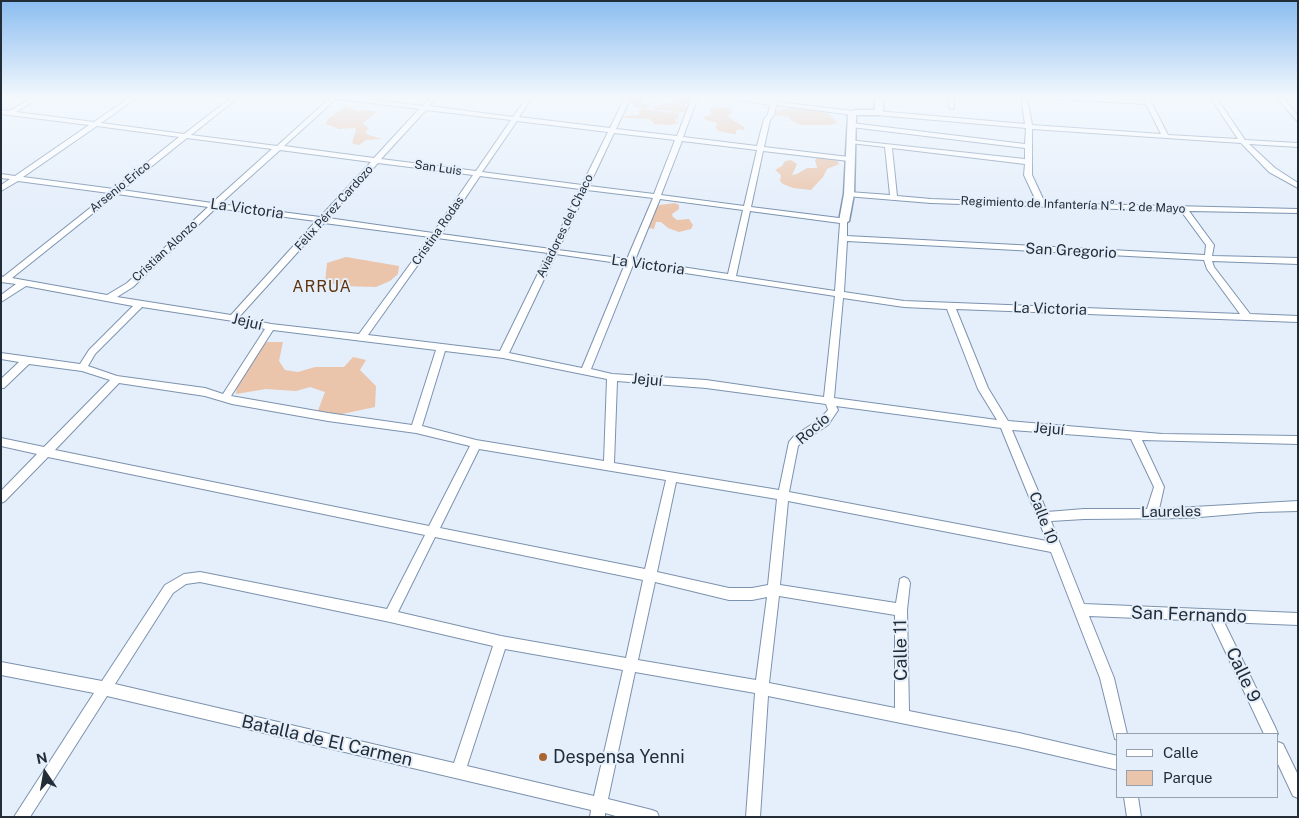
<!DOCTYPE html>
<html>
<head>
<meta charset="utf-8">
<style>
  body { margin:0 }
  #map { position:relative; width:1299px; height:818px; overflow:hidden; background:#e5effb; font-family:"Public Sans",sans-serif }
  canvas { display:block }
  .frame { position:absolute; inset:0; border:2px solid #232d38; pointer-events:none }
  .legend { position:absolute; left:1116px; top:733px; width:162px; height:65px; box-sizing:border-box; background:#e5effb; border:1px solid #97a1ad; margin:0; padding:6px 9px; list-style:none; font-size:15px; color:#232d38 }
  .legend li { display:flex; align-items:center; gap:10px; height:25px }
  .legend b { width:25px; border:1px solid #97a1ad }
  .north { position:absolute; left:20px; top:748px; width:50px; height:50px; -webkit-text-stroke:4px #e5effb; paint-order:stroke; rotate:348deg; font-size:14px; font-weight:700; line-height:20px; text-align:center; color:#232d38 }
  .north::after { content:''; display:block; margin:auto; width:18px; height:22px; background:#232d38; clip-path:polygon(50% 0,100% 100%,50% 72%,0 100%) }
</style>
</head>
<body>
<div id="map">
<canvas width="1299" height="818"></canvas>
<div class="frame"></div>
<ul class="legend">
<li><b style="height:6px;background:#fff"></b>Calle</li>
<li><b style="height:14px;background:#eac4ab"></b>Parque</li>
</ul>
<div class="north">N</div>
</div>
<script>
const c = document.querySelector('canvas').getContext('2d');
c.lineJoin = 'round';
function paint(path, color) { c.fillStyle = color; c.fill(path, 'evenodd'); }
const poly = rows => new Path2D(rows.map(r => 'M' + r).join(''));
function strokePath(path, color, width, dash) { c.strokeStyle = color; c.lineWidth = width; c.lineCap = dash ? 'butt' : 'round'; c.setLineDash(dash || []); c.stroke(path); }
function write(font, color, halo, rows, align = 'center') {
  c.font = font + ' "Public Sans",sans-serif'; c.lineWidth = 4; c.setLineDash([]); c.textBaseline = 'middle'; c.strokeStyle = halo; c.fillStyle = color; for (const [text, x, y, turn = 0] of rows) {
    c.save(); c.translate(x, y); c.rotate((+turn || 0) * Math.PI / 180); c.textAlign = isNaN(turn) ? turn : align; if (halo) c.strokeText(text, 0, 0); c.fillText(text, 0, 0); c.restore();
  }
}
paint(poly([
  [639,97,643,97,642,104,657,101,657,103,648,104,650,106,645,109,679,114,678,119,673,119,679,123,670,125,654,124,650,119,624,118,624,116,639,115,639,110,642,109,634,106,630,102],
  [674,97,689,98,689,101,685,104,687,107,687,112,675,113,669,110,654,110,653,107,673,102],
  [345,106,358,111,369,110,377,112,363,123,369,129,366,131,366,134,382,139,366,140,359,145,354,144,352,143,356,130,355,128,339,129,326,124,328,119],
  [710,107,730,108,732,110,728,117,744,127,744,130,739,129,736,131,736,134,732,134,719,131,715,128,717,123,704,119,704,117,711,114],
  [792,108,821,111,829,114,838,123,829,125,802,125,793,122,788,117,777,116,775,111],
  [818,157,838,161,839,164,827,169,823,177,811,190,793,188,783,184,780,181,781,175,775,170,782,166,785,161,791,160,797,164,792,175,797,174,807,168,817,168,815,160],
  [675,203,679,205,679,209,672,214,673,217,677,220,689,219,693,225,691,229,679,232,668,228,661,222,656,222,654,229,648,228,648,220,655,211,655,208,659,205],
  [346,257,399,266,398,274,390,281,376,287,342,286,325,282,327,263],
  [267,342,283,342,279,361,285,370,298,372,315,367,344,367,353,357,366,360,360,370,376,386,375,407,328,417,317,413,325,392,310,387,296,391,266,389,236,394,237,383,255,352]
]), '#eac4ab');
const minor = poly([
  [33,97,41,97,16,112,94,122,130,97,138,97,101,123,184,134,232,97,239,97,191,135,277,146,331,97,352,97,423,106,430,97,437,97,429,106,513,117,527,97,533,97,519,117,610,128,625,97,631,97,616,129,677,136,692,97,698,97,683,137,757,146,764,119,768,114,770,105,720,97,741,97,771,101,772,97,778,97,777,102,853,111,856,113,853,115,776,105,774,115,770,120,764,147,849,157,853,159,849,161,763,151,751,207,847,219,847,236,1205,255,1206,245,1181,211,931,203,846,196,845,194,849,192,890,195,885,147,850,143,848,142,848,140,1025,159,1025,148,851,127,848,125,851,123,1025,144,1026,128,877,115,874,113,877,111,1025,124,1021,97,1027,97,1032,125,1161,134,1146,104,1050,99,1047,97,1085,97,1143,101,1145,101,1145,97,1151,97,1151,102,1168,135,1238,139,1210,97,1216,97,1245,140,1298,143,1298,147,1249,144,1275,168,1298,183,1298,188,1269,172,1241,143,1032,129,1032,175,1045,203,1298,209,1298,213,1189,211,1214,245,1212,256,1298,258,1298,264,1212,261,1214,267,1250,314,1298,316,1298,322,956,309,988,388,1008,421,1162,434,1298,436,1298,444,1142,440,1164,487,1159,509,1298,501,1298,511,1259,512,1188,518,1084,519,1051,521,1084,604,1298,613,1298,625,1224,622,1276,729,1278,734,1264,734,1211,621,1089,616,1114,678,1127,734,1118,734,1118,740,1115,739,1100,678,1051,552,788,501,780,585,896,603,900,579,904,577,908,579,910,583,907,610,909,711,1019,733,1118,756,1118,770,1019,747,768,696,760,817,746,817,755,693,635,672,608,799,652,810,657,812,659,817,619,817,605,813,605,817,590,817,591,810,107,696,30,817,14,817,94,693,1,675,1,662,102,681,165,585,184,574,200,572,387,609,425,535,48,457,5,501,1,503,1,491,37,454,1,446,1,438,44,447,110,380,82,371,29,364,4,388,1,388,1,379,19,362,1,359,1,353,80,364,89,350,133,306,26,286,1,302,1,295,16,284,1,282,1,276,3,277,109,193,18,181,1,191,1,185,10,179,1,178,1,174,15,176,89,125,1,114,1,110,9,111,33,97],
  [336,99,419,109,374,158,284,146,336,99],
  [426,110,511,120,476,171,381,159,426,110],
  [517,121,608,132,582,185,482,172,517,121],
  [97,126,179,137,114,189,23,177,97,126],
  [614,133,675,140,654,194,589,186,614,133],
  [187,138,272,149,212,203,122,190,187,138],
  [682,141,757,150,744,206,661,195,682,141],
  [892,148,1025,164,1024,175,1037,203,931,199,897,196,892,148],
  [280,150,371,162,320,217,220,204,280,150],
  [378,163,473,175,433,233,328,218,378,163],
  [480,176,580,189,551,249,441,234,480,176],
  [587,190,653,198,627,259,558,250,587,190],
  [117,194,208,207,127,283,107,295,12,278,117,194],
  [660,199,743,210,728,274,635,260,660,199],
  [216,208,316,221,231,315,117,297,133,287,216,208],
  [750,211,840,223,835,291,736,276,750,211],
  [324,223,430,237,359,334,271,324,239,317,324,223],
  [437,238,548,253,500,351,368,335,437,238],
  [847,241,1204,260,1207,269,1240,314,904,301,844,292,847,241],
  [556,254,625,264,582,368,509,353,556,254],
  [633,265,835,296,824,397,706,380,612,374,591,369,633,265],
  [843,298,904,307,947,309,978,389,997,420,834,398,843,298],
  [142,307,233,321,265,329,223,394,205,388,117,376,88,366,95,354,142,307],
  [273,330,436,350,412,425,328,413,231,396,273,330],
  [445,351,503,358,607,379,604,461,476,440,422,426,445,351],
  [617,381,706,388,826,404,828,410,820,419,794,436,789,442,779,490,614,463,617,381],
  [119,383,205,396,232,404,328,421,416,433,470,446,429,526,55,450,119,383],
  [836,406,1001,428,1047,541,789,492,798,446,802,442,828,425,838,410,836,406],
  [1012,430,1131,439,1154,487,1147,509,1084,509,1047,512,1012,430],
  [479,449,666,480,645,569,440,528,479,449],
  [676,482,777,499,768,585,752,588,729,588,657,572,676,482],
  [435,537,643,580,626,658,501,636,398,612,435,537],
  [200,582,390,622,493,646,454,763,115,684,173,593,186,584,200,582],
  [655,582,729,600,752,600,767,597,756,680,638,660,655,582],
  [779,596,895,615,895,708,769,683,779,596],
  [505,649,623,670,594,796,467,766,505,649],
  [948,97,954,97,954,109,949,108,948,97],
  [1276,97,1283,97,1298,116,1298,122,1276,97],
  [1278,742,1283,744,1298,775,1298,798,1293,796,1278,764,1278,742],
  [1124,797,1138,797,1141,817,1127,817,1124,797]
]);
const major = poly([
  [875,97,883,97,883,111,880,115,856,115,854,194,849,221,844,224,841,223,839,221,844,194,848,114,855,110,875,110,875,97]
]);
strokePath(minor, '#7b92ae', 2);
strokePath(major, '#7b92ae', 3);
paint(minor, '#fff');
paint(major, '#fff');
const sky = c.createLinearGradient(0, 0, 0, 212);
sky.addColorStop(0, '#8bbdf0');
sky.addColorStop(0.46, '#f3f8fd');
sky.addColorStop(1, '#f3f8fd00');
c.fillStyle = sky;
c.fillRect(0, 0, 1299, 212);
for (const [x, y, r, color] of [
  [543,757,5,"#a76531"]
]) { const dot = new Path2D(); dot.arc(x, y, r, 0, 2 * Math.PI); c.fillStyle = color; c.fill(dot); strokePath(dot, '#e5effb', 2); }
write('12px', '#232d38', '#e5effb', [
  ["San Luis",438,168,8],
  ["Arsenio Erico",120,187,-39],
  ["Regimiento de Infantería N° 1. 2 de Mayo",1073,205,2],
  ["Felix Pérez Cardozo",334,208,-48],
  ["Aviadores del Chaco",565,226,-64],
  ["Cristina Rodas",438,231,-55],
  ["Cristian Alonzo",165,251,-43]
]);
write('15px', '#232d38', '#e5effb', [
  ["La Victoria",247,209,8],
  ["San Gregorio",1071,251,3],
  ["La Victoria",648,265,8],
  ["La Victoria",1050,309,2],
  ["Jejuí",247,322,13],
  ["Jejuí",647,380,5],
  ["Rocío",813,429,-41],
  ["Jejuí",1049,429,5],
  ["Laureles",1171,512,-1],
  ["Calle 10",1043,518,69]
]);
c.letterSpacing = '1px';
write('16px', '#5e320c', '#e5effb', [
  ["ARRUA",322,287]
]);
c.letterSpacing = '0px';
write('18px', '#232d38', '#e5effb', [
  ["San Fernando",1189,615,2],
  ["Calle 11",901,650,-91],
  ["Calle 9",1243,675,65],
  ["Batalla de El Carmen",327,741,13]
]);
write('18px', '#232d38', '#e5effb', [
  ["Despensa Yenni",553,757]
], 'left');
</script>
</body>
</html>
